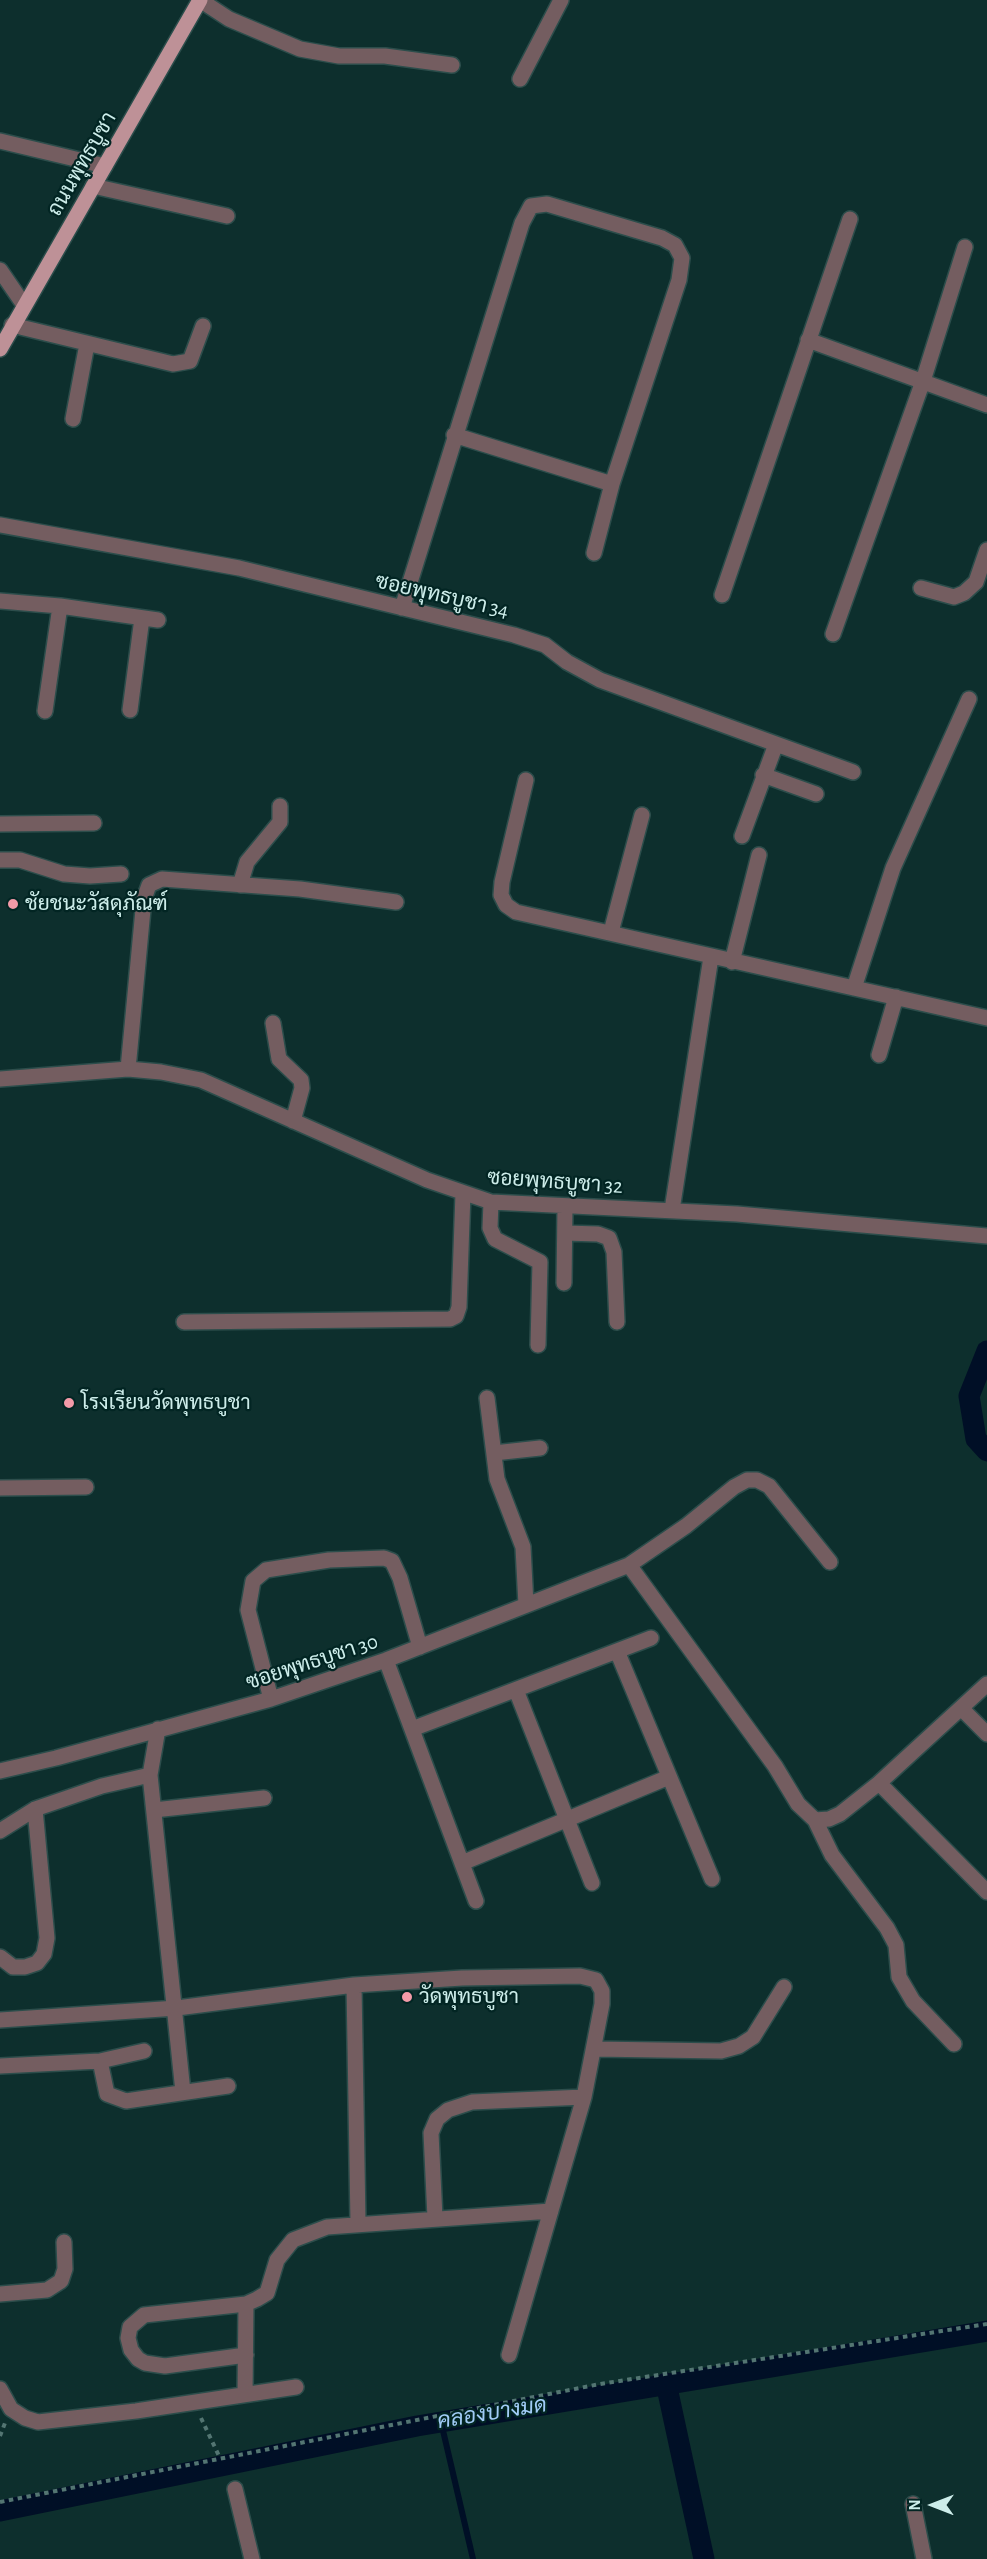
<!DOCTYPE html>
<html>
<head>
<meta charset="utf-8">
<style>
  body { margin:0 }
  #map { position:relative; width:987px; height:2559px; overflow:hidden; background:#0d2f2d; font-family:"Alegreya Sans",sans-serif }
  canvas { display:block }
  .north { position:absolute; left:903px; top:2475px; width:60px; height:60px; -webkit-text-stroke:4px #022523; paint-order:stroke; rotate:270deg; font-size:16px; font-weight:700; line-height:24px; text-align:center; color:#cdedea }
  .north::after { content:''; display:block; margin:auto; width:21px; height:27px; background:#cdedea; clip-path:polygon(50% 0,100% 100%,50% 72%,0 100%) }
</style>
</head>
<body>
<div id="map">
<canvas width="987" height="2559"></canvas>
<div class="north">N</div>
</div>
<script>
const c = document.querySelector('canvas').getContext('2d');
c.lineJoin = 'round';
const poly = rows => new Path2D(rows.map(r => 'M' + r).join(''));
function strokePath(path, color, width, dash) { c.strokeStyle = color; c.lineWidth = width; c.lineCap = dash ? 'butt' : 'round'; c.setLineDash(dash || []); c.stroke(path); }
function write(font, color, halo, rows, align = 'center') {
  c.font = font + ' "Alegreya Sans",Sarabun,sans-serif'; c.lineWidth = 4.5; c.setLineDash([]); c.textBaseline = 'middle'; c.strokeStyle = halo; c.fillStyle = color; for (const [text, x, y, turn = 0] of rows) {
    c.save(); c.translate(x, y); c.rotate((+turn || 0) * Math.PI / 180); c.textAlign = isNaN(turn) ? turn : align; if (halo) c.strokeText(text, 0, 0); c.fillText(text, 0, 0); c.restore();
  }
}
strokePath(poly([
  [441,2422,473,2559]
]), '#000f26', 6);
strokePath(poly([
  [987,1351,969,1396,976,1439,987,1451],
  [666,2383,704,2559],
  [0,2511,417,2426,987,2331]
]), '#000f26', 21);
const minor = poly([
  [200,0,229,19,300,49,339,56,385,56,452,65],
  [520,79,561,0],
  [0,141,105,166],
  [93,186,227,216],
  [0,270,24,305],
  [12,325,173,364,190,361,203,326],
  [808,340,987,405],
  [73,419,87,344],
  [454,435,612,484],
  [0,525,239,568,514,635,545,645,567,662,600,680,853,772],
  [921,588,954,597,964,593,976,582,987,550],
  [722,595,850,219],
  [0,601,60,606,158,620],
  [402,608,522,223,531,206,547,204,662,238,675,245,682,258,679,280,612,484,594,553],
  [833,634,923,381,965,247],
  [130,710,142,618],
  [45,711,60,606],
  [763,775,816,794],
  [526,780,502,882,501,895,506,905,516,912,987,1018],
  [0,824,94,823],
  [742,836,776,744],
  [0,860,20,860,64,874,90,876,121,874],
  [240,885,247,862,280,822,280,806],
  [611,932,642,815],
  [732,962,759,855],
  [854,988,893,868,969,699],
  [273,1023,279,1059,301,1080,302,1088,293,1121],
  [879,1055,896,997],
  [128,1069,144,899,149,885,162,879,300,889,396,902],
  [0,1079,128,1069,161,1072,201,1080,427,1180,491,1202,737,1214,987,1236],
  [491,1202,490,1228,495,1239,540,1262,538,1345],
  [672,1210,711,957],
  [565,1233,598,1234,609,1238,614,1252,617,1322],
  [564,1283,565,1207],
  [184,1322,450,1319,456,1316,459,1307,463,1193],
  [487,1398,497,1479,523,1547,526,1605],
  [494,1453,540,1448],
  [0,1488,86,1487],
  [830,1562,769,1486,757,1480,747,1480,734,1487,686,1526,629,1565,775,1766,798,1804,815,1820,832,1855,887,1928,896,1945,899,1977,913,2001,954,2044],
  [617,1651,712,1879],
  [386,1660,476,1901],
  [516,1690,592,1883],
  [271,1699,248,1610,253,1581,266,1570,329,1560,384,1558,392,1561,400,1578,420,1647],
  [961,1708,987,1734],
  [158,1729,150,1775,183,2092],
  [412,1729,651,1638],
  [0,1771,56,1758,271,1699,386,1660,629,1565],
  [879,1783,987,1892],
  [154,1810,264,1798],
  [815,1820,829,1819,840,1814,879,1783,987,1684],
  [0,1831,35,1809,102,1786,150,1775],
  [462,1863,669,1777],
  [0,1957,13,1967,25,1967,37,1963,44,1954,47,1938,35,1809],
  [354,1985,358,2223],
  [0,2020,177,2008,354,1985,462,1978,580,1976,596,1980,602,1991,602,2004,584,2097,509,2355],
  [595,2049,721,2051,739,2046,753,2037,784,1987],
  [100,2061,107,2094,126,2101,228,2086],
  [0,2066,100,2061,144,2051],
  [435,2218,431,2133,437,2119,448,2110,472,2102,584,2097],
  [0,2294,47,2290,61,2281,65,2269,64,2242],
  [246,2355,165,2366,145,2363,138,2359,131,2350,128,2338,130,2327,144,2315,246,2304,257,2299,267,2293,277,2260,293,2240,327,2227,551,2211],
  [0,2389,11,2409,25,2418,38,2422,136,2411,296,2387],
  [245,2394,246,2304],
  [235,2489,252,2559],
  [913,2504,924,2559]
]);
const major = poly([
  [0,349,200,0]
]);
strokePath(minor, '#2c4d4b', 18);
strokePath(major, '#2c4d4b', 18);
strokePath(poly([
  [201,2418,220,2458],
  [0,2436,5,2423],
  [0,2502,600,2384,987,2324]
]), '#537572', 4, [4.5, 4.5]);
strokePath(minor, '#745d60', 15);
strokePath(major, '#be9197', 15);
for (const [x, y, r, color] of [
  [13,904,6,"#f39aa8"],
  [69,1403,6,"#f39aa8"],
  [407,1997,6,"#f39aa8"]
]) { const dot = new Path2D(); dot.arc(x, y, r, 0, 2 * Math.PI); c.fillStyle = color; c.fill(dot); strokePath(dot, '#022523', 2); }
write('21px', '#cdedea', '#022523', [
  ["ถนนพุทธบูชา",82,164,-60],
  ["ซอยพุทธบูชา 34",442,596,13],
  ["ซอยพุทธบูชา 32",555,1182,4],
  ["ซอยพุทธบูชา 30",312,1662,-18]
]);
write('21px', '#cdedea', '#022523', [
  ["ชัยชนะวัสดุภัณฑ์",25,904],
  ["โรงเรียนวัดพุทธบูชา",81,1403],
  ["วัดพุทธบูชา",419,1997]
], 'left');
write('italic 22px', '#a1cbf6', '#022523', [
  ["คลองบางมด",492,2413,-9]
]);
</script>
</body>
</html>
